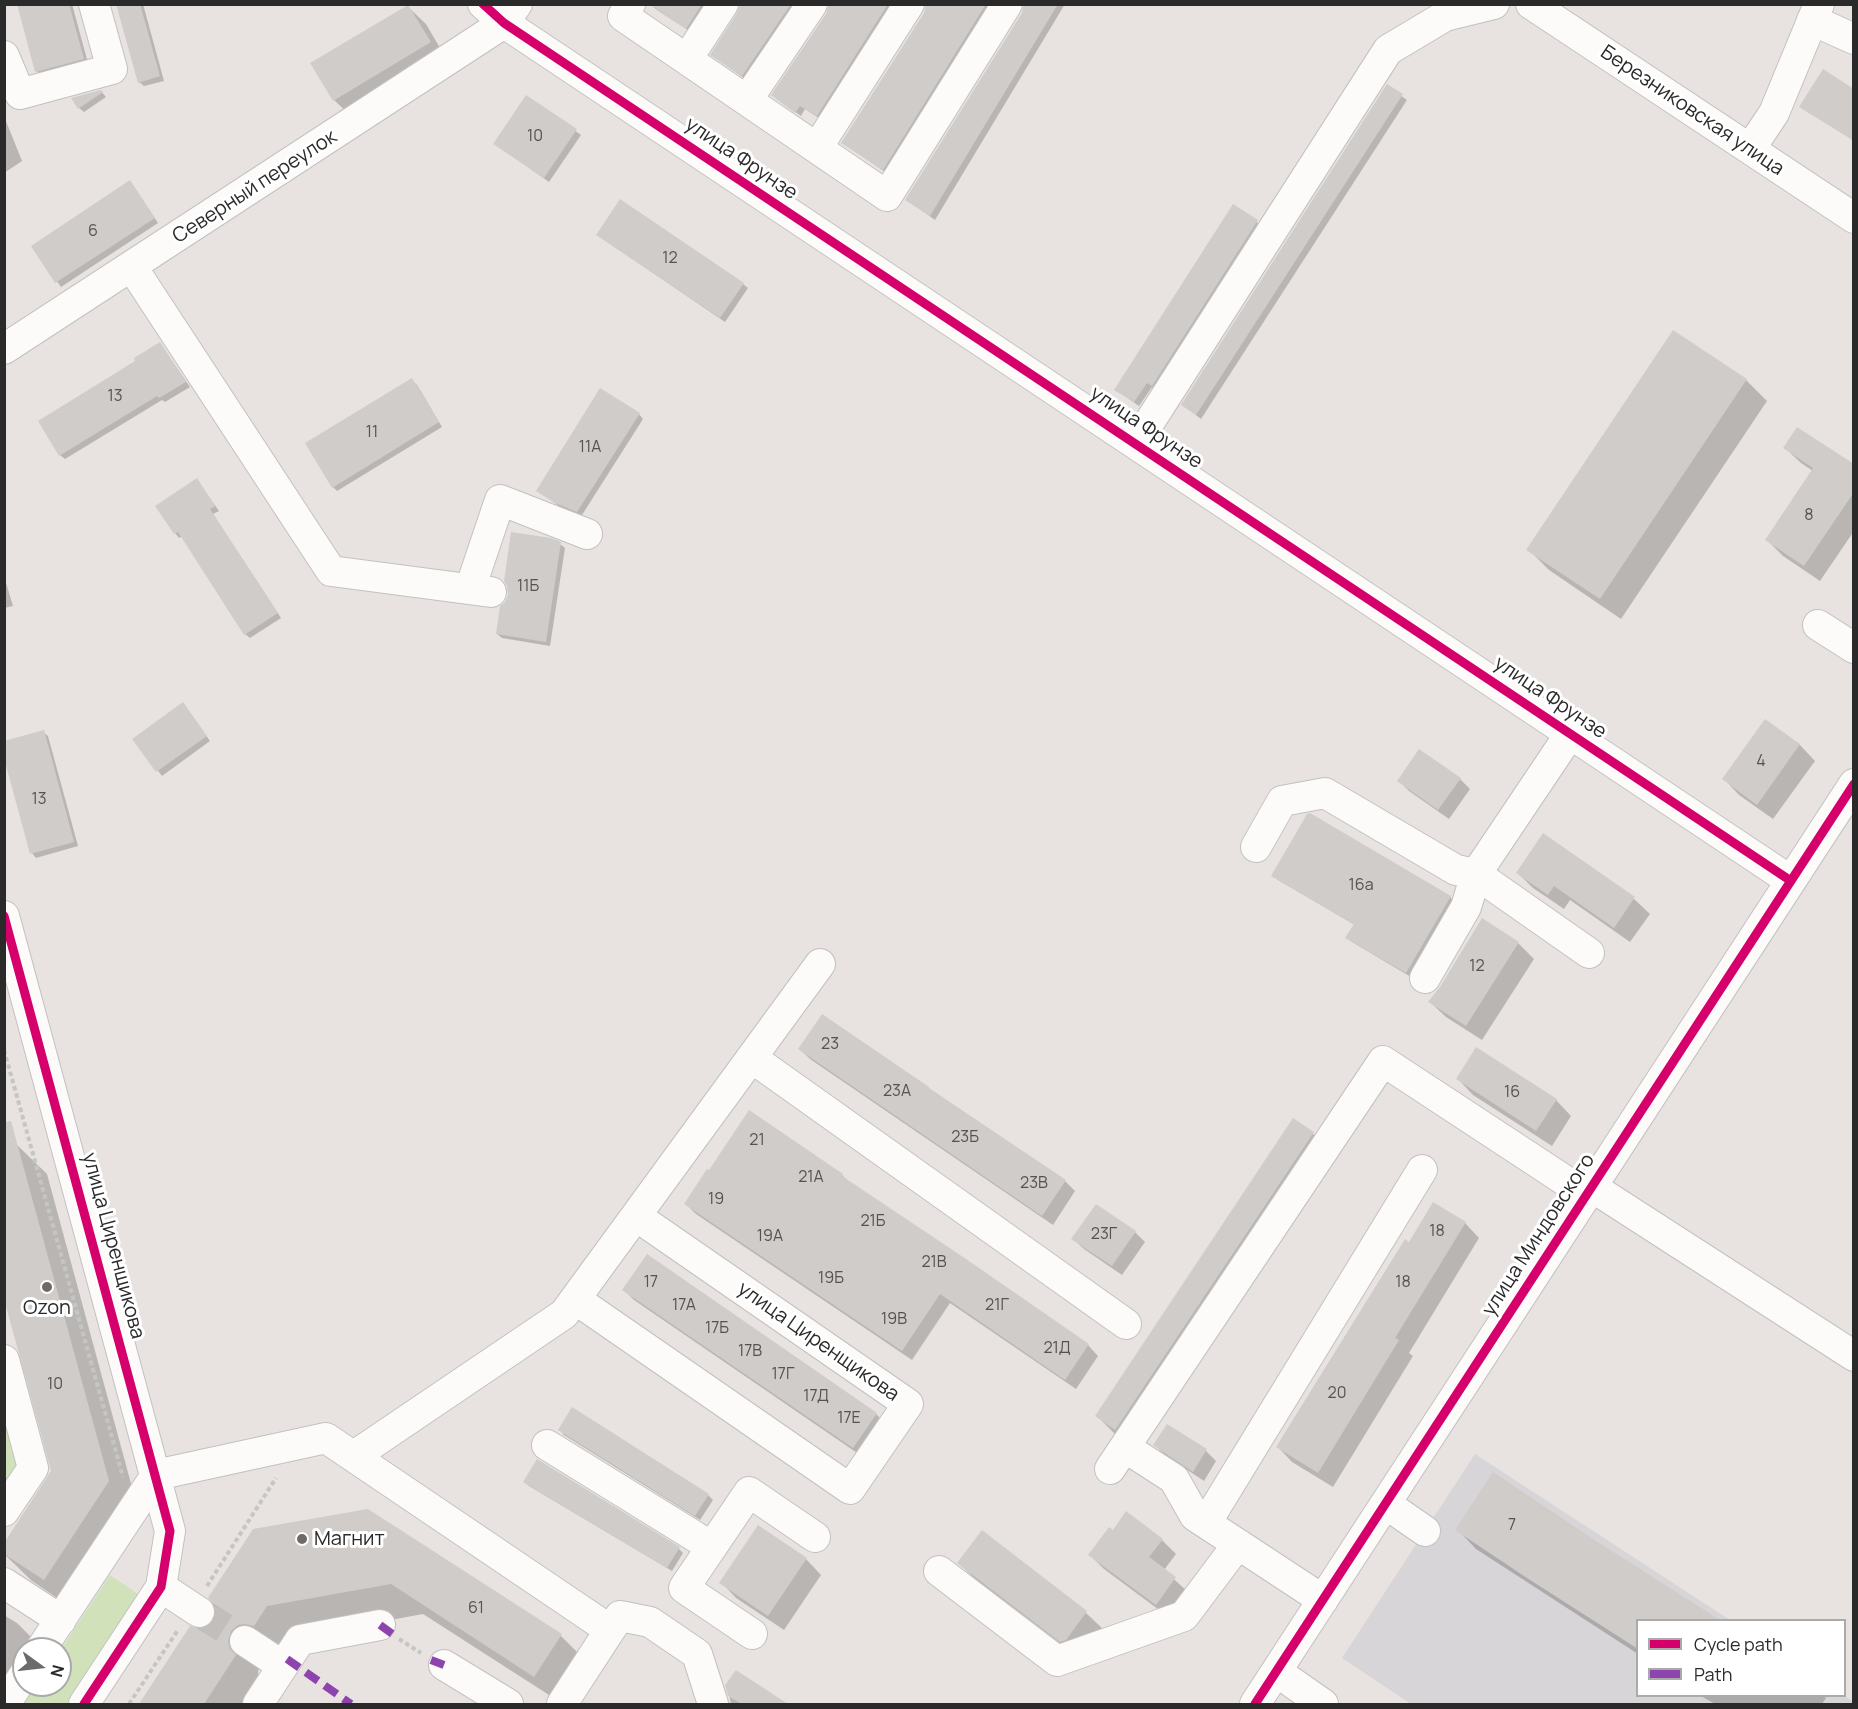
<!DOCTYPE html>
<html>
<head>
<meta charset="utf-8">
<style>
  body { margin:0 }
  #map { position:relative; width:1858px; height:1709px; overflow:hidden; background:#e8e3e0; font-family:Manrope,sans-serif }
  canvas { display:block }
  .frame { position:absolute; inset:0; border:6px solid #2a2a2a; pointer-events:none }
  .legend { position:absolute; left:1636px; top:1619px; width:210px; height:78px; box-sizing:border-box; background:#fff; border:2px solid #aaa; margin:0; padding:8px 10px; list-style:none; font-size:18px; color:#2a2a2a }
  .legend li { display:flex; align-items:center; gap:12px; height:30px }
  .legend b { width:30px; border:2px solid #aaa }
  .north { position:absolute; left:12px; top:1637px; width:60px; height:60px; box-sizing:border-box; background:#fff; border:2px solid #aaa; border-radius:50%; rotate:105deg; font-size:16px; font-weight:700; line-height:24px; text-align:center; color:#2a2a2a }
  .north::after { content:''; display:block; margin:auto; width:21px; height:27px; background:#6c6b6a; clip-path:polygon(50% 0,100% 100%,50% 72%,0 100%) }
</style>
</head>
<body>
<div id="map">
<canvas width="1858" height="1709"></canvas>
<div class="frame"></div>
<ul class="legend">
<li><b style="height:8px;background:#d6006c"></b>Cycle path</li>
<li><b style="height:8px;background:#8e44ad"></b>Path</li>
</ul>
<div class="north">N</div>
</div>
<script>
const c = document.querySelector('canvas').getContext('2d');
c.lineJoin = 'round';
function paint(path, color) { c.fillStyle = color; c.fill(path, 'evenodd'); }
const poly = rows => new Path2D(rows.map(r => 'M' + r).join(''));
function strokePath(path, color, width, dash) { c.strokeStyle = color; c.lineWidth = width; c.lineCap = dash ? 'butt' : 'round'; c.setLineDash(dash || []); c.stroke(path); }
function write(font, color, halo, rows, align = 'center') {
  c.font = font + ' Manrope,sans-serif'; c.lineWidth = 6; c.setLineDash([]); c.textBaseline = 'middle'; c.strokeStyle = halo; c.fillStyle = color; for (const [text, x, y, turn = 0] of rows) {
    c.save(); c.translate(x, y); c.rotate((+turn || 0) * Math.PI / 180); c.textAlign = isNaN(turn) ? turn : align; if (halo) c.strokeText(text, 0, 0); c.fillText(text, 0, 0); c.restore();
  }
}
paint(poly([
  [1475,1454,1730,1620,1638,1620,1638,1696,1844,1696,1853,1701,1853,1704,1411,1704,1342,1658]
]), '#d7d5d7');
paint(poly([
  [4,1400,24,1469,4,1499],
  [110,1575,144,1598,73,1704,24,1704,37,1685,60,1685,60,1651]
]), '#d1e2ba');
paint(poly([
  [18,4,72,4,88,63,41,76,37,71],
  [118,4,143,4,164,81,144,86,139,82],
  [709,4,691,32,657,10,651,5],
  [742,4,798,4,747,80,717,59,739,14],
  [896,4,822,120,805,109,801,116,778,100,828,14,831,5],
  [928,4,994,4,888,174,843,143,925,14],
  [1026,4,1065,4,935,220,907,200,1023,14],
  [408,7,426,24,447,60,352,117,334,100],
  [1387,86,1407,100,1201,419,1183,405],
  [101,91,106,97,84,112,79,108],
  [527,97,581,135,549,182,495,144],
  [4,116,22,161,4,173],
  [130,182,158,223,61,287,33,246],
  [1233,206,1262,226,1157,390,1152,387,1139,406,1116,390],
  [603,239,743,284,748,288,725,322],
  [160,344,190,387,165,402,162,400,65,459,60,455,137,361],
  [412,380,417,385,442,427,337,491,333,487],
  [1746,380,1767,401,1621,619,1549,570,1528,549],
  [639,414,643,419,582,515,560,507,538,490],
  [1785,448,1854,466,1854,531,1820,581,1783,556,1767,540,1813,471,1801,463],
  [197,480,219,511,213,514,281,618,250,638,245,634,182,536,179,538,175,533],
  [560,544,565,548,550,646,502,638,497,634],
  [4,576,13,606,4,608],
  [187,709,210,741,162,776,134,739],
  [1766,721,1800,745,1815,761,1773,819,1739,795,1724,779],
  [43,732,48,736,78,846,36,858,32,853],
  [1460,779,1470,789,1449,819,1409,791,1399,781],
  [1544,835,1634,899,1650,914,1630,942,1570,900,1564,909,1533,888,1518,873],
  [1273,875,1450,897,1455,902,1411,977,1352,942,1347,937,1355,925,1278,880],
  [1518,943,1534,959,1482,1040,1446,1017,1430,1002],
  [800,1049,1065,1181,1075,1191,1053,1225,810,1059],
  [1458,1079,1556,1100,1571,1116,1552,1146,1473,1095],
  [1293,1120,1313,1134,1334,1154,1118,1437,1097,1416],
  [15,1143,47,1174,139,1513,75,1610,32,1581,4,1554,53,1472],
  [842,1175,851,1184,965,1260,1088,1345,1098,1356,1076,1389,950,1303,912,1360,696,1214,686,1204],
  [1465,1223,1479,1238,1409,1353,1413,1356,1333,1487,1292,1462,1278,1447,1409,1244],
  [1135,1232,1145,1242,1122,1275,1084,1249,1073,1239],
  [624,1290,876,1414,886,1424,863,1457,634,1300],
  [573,1409,708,1495,713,1500,700,1520,564,1435,560,1430],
  [1167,1426,1206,1451,1216,1461,1204,1481,1165,1455,1155,1445],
  [525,1482,679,1549,683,1553,672,1571,529,1486],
  [1457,1529,1592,1540,1716,1620,1638,1620,1638,1654,1476,1549],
  [254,1530,561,1636,591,1666,563,1704,423,1614,298,1637,261,1663,258,1672,260,1681,254,1704,141,1704,190,1628,199,1631,207,1629,214,1623],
  [982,1532,1086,1613,1102,1628,1081,1655,1077,1656,974,1578,959,1563],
  [1113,1532,1162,1540,1176,1554,1164,1570,1189,1593,1170,1618,1104,1569,1090,1555],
  [806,1559,821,1575,784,1630,736,1598,721,1582],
  [4,1615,17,1623,43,1649,24,1649,24,1685,4,1704],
  [736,1672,785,1704,731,1704,727,1685],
  [1701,1696,1823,1696,1826,1698,1822,1704,1715,1704]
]), '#0003');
paint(poly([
  [17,4,69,4,84,59,35,72],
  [116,4,140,4,160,76,138,83],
  [649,4,702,4,686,29],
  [740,4,791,4,742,76,710,55,737,13],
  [829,4,888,4,817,116,800,106,795,113,771,95,826,14],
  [926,4,986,4,883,170,841,143,924,13],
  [1024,4,1058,4,930,216,905,200,1022,13],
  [408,5,431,42,333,101,310,63],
  [1823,69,1854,89,1854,141,1799,107],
  [1387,84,1403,94,1196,415,1181,405],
  [101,90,103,92,78,109,71,98],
  [526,95,577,129,544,178,493,144],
  [130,180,155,218,55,283,31,246],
  [620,199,744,283,720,318,596,235],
  [1233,204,1258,220,1152,386,1147,383,1134,402,1114,390],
  [1673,330,1747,379,1600,599,1526,550],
  [160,342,186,382,159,398,157,396,59,456,38,421,135,361,134,358],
  [412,378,439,422,332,488,305,443],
  [600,388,640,413,577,512,555,503,536,491],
  [1797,427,1854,464,1854,492,1804,566,1765,540,1813,468,1783,448],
  [197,478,215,506,210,509,278,613,244,635,178,532,174,534,155,506],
  [511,532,551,538,561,542,546,642,496,634,500,606,505,602,508,595,507,586,504,581],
  [183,702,207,736,156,772,132,739],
  [1765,719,1800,744,1757,805,1722,779],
  [44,730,74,842,30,854,4,758,4,741],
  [1419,749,1461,778,1438,810,1397,781],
  [1310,813,1451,896,1406,973,1345,938,1354,924,1271,876,1307,814],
  [1543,833,1635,897,1614,928,1554,886,1548,895,1516,873],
  [1482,918,1519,942,1466,1026,1428,1002,1440,987],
  [822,1014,929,1087,929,1088,1066,1180,1042,1216,798,1049],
  [1476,1047,1557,1099,1536,1131,1456,1079],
  [749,1110,843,1174,842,1176,966,1259,1089,1344,1065,1380,940,1294,902,1351,684,1204,707,1169,709,1170],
  [1293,1118,1314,1132,1115,1430,1095,1416],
  [11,1121,109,1481,44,1580,4,1554,4,1543,51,1471,4,1299,4,1122],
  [1433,1202,1466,1222,1395,1338,1399,1340,1318,1473,1276,1447,1405,1239,1409,1242],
  [1096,1204,1136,1231,1112,1266,1071,1239],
  [647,1254,877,1413,853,1448,622,1290],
  [572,1407,709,1494,695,1516,558,1430],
  [1167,1424,1207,1449,1193,1472,1153,1445],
  [537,1459,680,1547,667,1568,523,1482],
  [1493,1472,1593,1539,1720,1620,1638,1620,1638,1649,1527,1578,1455,1530],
  [368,1509,562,1634,534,1677,391,1584,267,1606,254,1626,245,1624,238,1625,231,1631,228,1641,230,1649,236,1655,204,1704,139,1704,190,1626,199,1629,206,1628,213,1622,216,1612,214,1604,208,1598,253,1529],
  [1126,1511,1163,1539,1149,1557,1176,1577,1156,1605,1088,1555,1109,1527,1113,1530],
  [758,1525,807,1558,768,1616,719,1583],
  [982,1530,1087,1611,1066,1640,1060,1642,957,1563],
  [736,1670,788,1704,742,1704,728,1696,725,1685]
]), '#cfccc9');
strokePath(poly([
  [199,1612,245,1641]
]), '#c2bebc', 30, [30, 15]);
const minor = poly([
  [483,4,504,23,1791,881],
  [630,4,623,16,887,196,1007,4],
  [1531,4,1854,218],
  [1812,20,1854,39],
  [4,56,20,94,112,69,94,4],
  [687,59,723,4],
  [747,100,812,4],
  [817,148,909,4],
  [1750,149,1774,113,1819,4],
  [132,267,331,571,491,592],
  [4,349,504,23,517,4],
  [1136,443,1388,50,1445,16,1494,4],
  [470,589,500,500,587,534],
  [1818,625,1854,648],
  [1570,734,1476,874,1589,953],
  [1256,847,1282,801,1325,793,1456,870,1476,874,1466,907,1425,978],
  [4,916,170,1531,161,1587,84,1704],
  [752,1058,1126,1324],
  [1592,1187,1854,1356],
  [575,1299,850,1489,908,1404,636,1216],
  [4,1360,33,1468,4,1511],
  [547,1445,712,1547],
  [1126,1448,1174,1479,1195,1516,1323,1600],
  [354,1456,564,1314,820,964],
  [1110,1469,1383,1061,1587,1195],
  [156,1475,326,1438,610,1630,562,1704],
  [1386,1504,1425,1531],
  [1206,1523,1422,1170],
  [939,1571,1057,1661,1184,1616,1238,1544],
  [4,1583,61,1620],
  [161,1587,199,1612],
  [610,1630,620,1616,650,1622,697,1654,713,1704],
  [752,1634,684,1588,749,1492,815,1537],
  [245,1641,283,1666],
  [41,1649,156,1475],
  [444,1665,508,1704],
  [1277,1672,1323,1704],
  [5,1704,24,1675],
  [258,1704,300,1640,380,1625],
  [1255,1704,1854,784]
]);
strokePath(minor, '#c2c1c1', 32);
strokePath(poly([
  [4,1050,123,1477],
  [207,1586,276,1478],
  [399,1639,421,1653],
  [129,1704,178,1630]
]), '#c6c5c5', 4, [4.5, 3]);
strokePath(minor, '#fcfbfa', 30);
strokePath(poly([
  [380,1625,398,1638],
  [287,1659,351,1704],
  [431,1660,444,1665]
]), '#8e44ad', 8, [15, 8]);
strokePath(poly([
  [483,4,504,23,1791,881],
  [4,916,170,1531,161,1587,84,1704],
  [1255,1704,1854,784]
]), '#d6006c', 9);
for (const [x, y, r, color] of [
  [47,1287,6,"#6c6b6a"],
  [302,1539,6,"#6c6b6a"]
]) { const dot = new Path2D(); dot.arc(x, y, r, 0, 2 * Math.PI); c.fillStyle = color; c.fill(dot); strokePath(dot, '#fff', 2); }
write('16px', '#545352', null, [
  ["10",535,137],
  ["6",93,232],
  ["12",670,259],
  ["13",115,397],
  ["11",372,433],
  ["11А",590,448],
  ["8",1809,516],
  ["11Б",528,587],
  ["4",1761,762],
  ["13",39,800],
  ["16а",1361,886],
  ["12",1477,967],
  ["23",830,1045],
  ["23А",897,1092],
  ["16",1512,1093],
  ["23Б",965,1138],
  ["21",757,1141],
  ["21А",811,1178],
  ["23В",1034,1184],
  ["19",716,1200],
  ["21Б",873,1222],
  ["18",1437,1232],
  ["23Г",1104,1235],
  ["19А",770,1237],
  ["21В",934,1263],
  ["19Б",831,1279],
  ["17",651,1283],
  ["18",1403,1283],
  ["17А",684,1306],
  ["21Г",997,1306],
  ["19В",894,1320],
  ["17Б",717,1329],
  ["21Д",1057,1349],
  ["17В",750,1352],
  ["17Г",783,1375],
  ["10",55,1385],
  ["20",1337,1394],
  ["17Д",816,1397],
  ["17Е",849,1419],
  ["7",1512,1526],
  ["61",476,1609]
]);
write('20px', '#2a2a2a', '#fff', [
  ["Березниковская улица",1692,111,34],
  ["улица Фрунзе",741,159,34],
  ["Северный переулок",255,187,-33],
  ["улица Фрунзе",1146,428,34],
  ["улица Фрунзе",1550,698,34],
  ["улица Миндовского",1539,1235,-57],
  ["улица Циренщикова",113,1246,75],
  ["улица Циренщикова",818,1342,35]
]);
write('20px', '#2a2a2a', '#fff', [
  ["Ozon",47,1308],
  ["Магнит",314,1539,"left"]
]);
</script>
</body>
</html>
